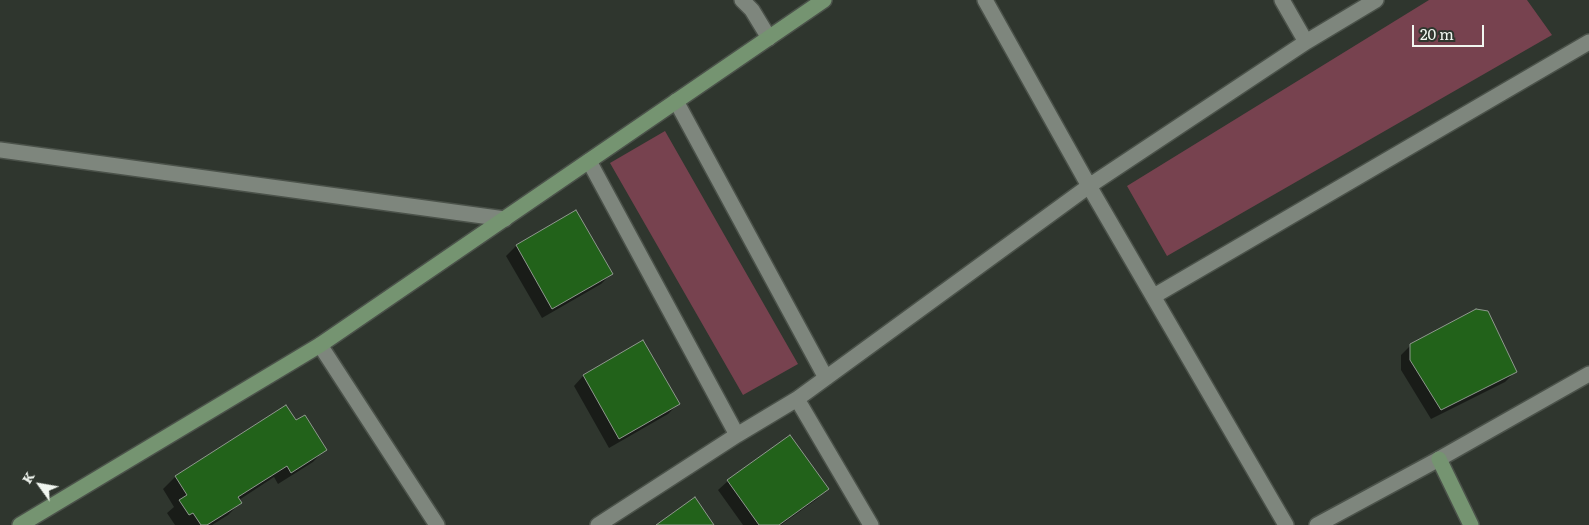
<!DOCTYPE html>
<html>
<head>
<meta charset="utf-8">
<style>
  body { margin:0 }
  #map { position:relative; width:1589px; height:525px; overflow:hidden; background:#2f362e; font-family:Literata,serif }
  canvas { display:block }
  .north { position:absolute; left:15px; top:460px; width:50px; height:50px; -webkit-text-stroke:4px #2f362e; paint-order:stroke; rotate:302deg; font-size:14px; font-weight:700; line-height:20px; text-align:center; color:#f1f6f0 }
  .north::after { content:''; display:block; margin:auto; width:18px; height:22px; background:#f1f6f0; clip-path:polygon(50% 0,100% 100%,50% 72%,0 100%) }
  .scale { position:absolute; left:1412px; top:25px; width:72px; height:22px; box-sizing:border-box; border:2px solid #f1f6f0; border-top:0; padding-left:6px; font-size:15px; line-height:18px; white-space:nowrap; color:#f1f6f0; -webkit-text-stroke:4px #2f362e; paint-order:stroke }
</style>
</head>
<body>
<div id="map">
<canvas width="1589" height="525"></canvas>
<div class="north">K</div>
<div class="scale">20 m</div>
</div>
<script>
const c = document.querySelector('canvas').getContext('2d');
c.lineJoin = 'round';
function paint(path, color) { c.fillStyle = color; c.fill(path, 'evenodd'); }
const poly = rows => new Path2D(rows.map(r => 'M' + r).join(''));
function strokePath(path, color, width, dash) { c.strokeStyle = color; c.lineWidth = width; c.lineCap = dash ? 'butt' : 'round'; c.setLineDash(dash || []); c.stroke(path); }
paint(poly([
  [1429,0,1527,0,1552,35,1167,256,1127,186],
  [665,131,798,364,743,395,610,163]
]), '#77424f');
paint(poly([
  [575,212,611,274,601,284,542,318,506,256,516,246],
  [642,342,678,404,668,414,609,448,574,386,583,376],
  [1411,345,1515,372,1505,382,1431,419,1401,370,1401,355],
  [286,407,296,422,325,449,313,462,278,484,274,477,239,500,240,503,228,515,212,525,175,525,167,513,174,507,163,489,175,477],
  [728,481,827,489,817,499,781,525,743,525,718,490]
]), '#0007');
const building = poly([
  [576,210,613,274,552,309,516,245,576,210],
  [1476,309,1488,311,1517,372,1441,410,1410,360,1410,344,1476,309],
  [643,340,680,404,619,439,583,375,643,340],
  [286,405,296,420,305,415,327,450,291,473,287,466,238,497,242,503,207,525,201,525,193,513,189,515,179,500,187,495,175,476,286,405],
  [790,435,829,489,779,525,759,525,727,480,790,435],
  [695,497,714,525,656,525,695,497]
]);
paint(building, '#22621a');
strokePath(building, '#8f988e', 1);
const street = poly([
  [742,0,752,10,769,38],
  [985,0,1089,186,1286,525],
  [1282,0,1306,42],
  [676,101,826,378],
  [0,150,505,219],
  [589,161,737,435],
  [1154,296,1589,42],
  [320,345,437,525],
  [797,399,871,525],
  [598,525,737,435,797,399,1089,186,1306,42,1376,0],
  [1317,525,1439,459,1589,374]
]);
const secondary = poly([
  [1439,459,1471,525],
  [20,525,320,345,824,0]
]);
strokePath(street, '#4b524a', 18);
strokePath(secondary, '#4b524a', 18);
strokePath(street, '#7e867d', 15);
strokePath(secondary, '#759471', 15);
</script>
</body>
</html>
